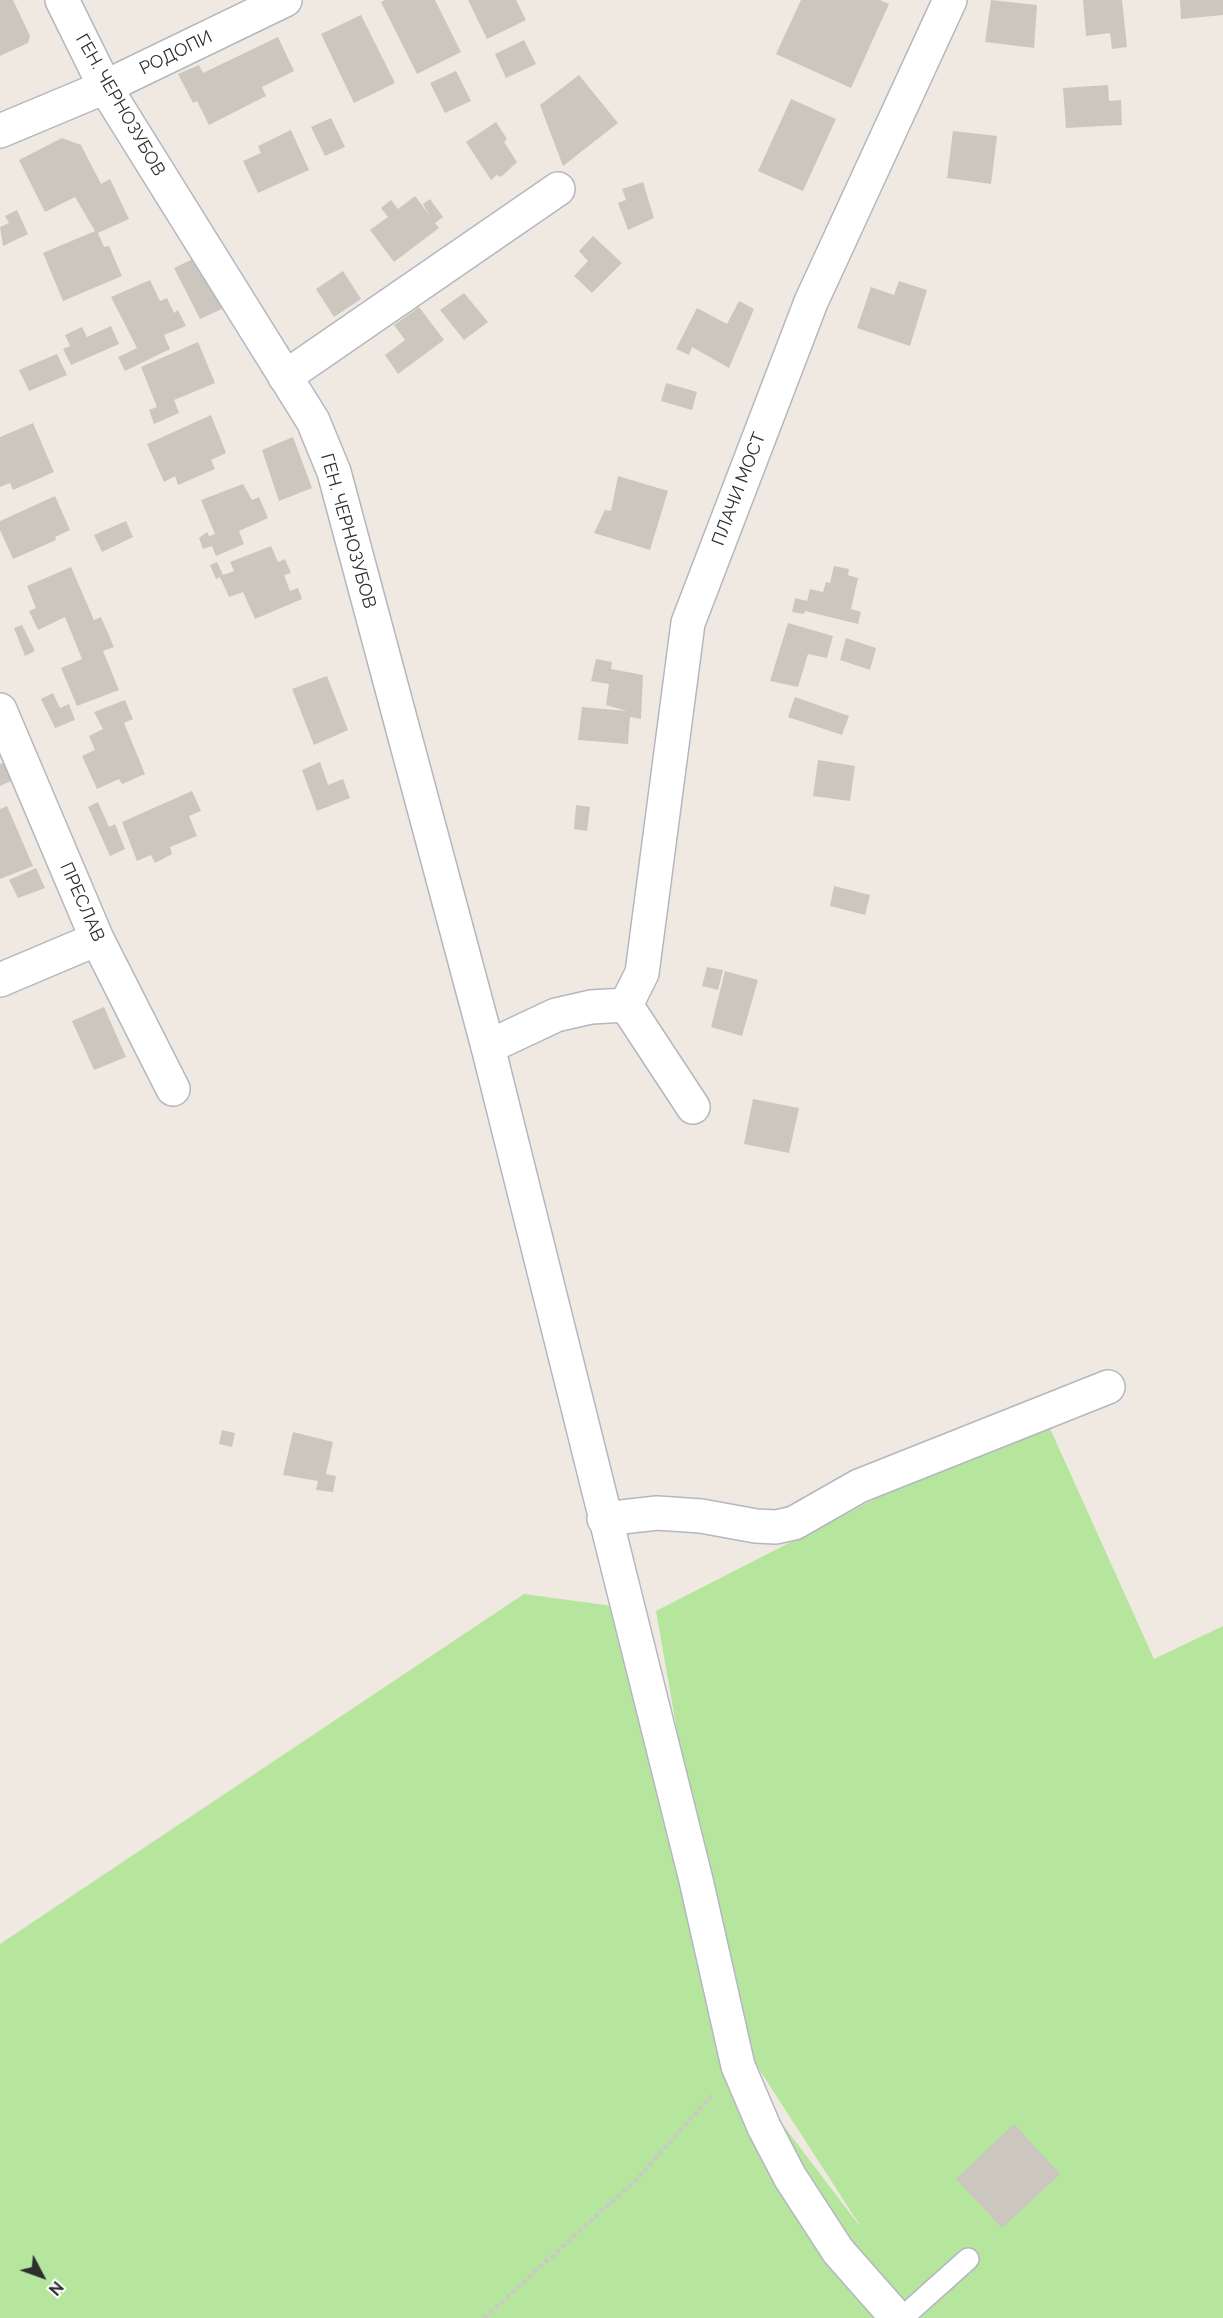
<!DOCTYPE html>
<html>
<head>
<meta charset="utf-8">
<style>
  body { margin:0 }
  #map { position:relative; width:1223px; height:2318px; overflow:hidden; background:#efe9e1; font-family:Raleway,sans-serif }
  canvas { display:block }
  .north { position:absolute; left:12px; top:2246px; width:60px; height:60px; -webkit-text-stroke:4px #fff; paint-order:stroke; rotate:131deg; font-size:16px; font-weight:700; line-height:24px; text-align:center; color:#2e2e2e }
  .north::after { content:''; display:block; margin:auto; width:21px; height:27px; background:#2e2e2e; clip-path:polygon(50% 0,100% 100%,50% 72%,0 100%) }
</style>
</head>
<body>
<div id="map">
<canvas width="1223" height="2318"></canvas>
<div class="north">N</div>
</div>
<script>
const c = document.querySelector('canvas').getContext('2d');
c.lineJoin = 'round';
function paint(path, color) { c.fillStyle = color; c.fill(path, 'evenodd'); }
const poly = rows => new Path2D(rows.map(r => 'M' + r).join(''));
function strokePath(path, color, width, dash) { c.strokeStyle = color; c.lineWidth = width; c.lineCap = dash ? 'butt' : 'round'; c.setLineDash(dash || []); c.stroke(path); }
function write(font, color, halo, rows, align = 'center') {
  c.font = font + ' Raleway,sans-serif'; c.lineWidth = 4.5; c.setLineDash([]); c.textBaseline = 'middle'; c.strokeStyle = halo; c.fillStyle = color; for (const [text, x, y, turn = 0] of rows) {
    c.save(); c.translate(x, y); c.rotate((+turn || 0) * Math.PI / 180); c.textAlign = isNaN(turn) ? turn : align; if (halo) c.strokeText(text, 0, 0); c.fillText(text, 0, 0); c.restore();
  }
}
paint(poly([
  [1043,1413,1154,1659,1223,1626,1223,2318,0,2318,0,1944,524,1594,627,1608,727,2015,656,1611],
  [728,2021,859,2224,859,2225,738,2066]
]), '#b6e59e');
paint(poly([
  [0,0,13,0,30,36,28,43,0,56],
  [385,0,435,0,461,52,417,74,381,2],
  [468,0,516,0,526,20,487,39],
  [801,0,880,0,889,4,851,88,776,54],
  [991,0,1037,5,1034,48,985,42],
  [1083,0,1122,0,1127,47,1112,49,1110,33,1086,36],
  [1180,0,1223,0,1223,15,1181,19],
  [361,15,395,83,354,103,321,34],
  [278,37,294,71,262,87,266,96,209,125,197,101,193,103,178,74,199,65,203,73],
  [524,40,536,64,506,78,495,54],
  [456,71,471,101,445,113,430,83],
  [579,75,618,123,563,166,540,105],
  [1108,85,1109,101,1121,100,1122,125,1066,128,1063,88],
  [791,99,836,119,803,191,758,171],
  [331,118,345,147,325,156,311,127],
  [496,122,507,139,504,142,517,162,501,177,497,175,491,180,466,142],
  [291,130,309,170,258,193,243,161,261,153,258,146],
  [953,131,997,136,991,184,947,178],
  [62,138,81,145,101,184,110,179,129,219,98,233,104,247,109,246,122,276,63,301,43,253,95,231,75,197,45,212,19,160],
  [643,182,654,218,628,230,618,203,626,200,622,189],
  [415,196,430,216,423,204,430,199,443,217,435,223,439,228,394,262,370,230,388,217,381,208,391,200,398,209],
  [17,210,28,234,3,246,0,227,9,223,5,216],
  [593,236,622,263,592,293,574,276,588,261,579,251],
  [207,252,237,302,200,319,174,268],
  [343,271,361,299,334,317,316,289],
  [150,280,160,301,167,298,174,313,178,310,186,326,164,335,170,349,125,371,118,357,137,348,111,297],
  [899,281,927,290,910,346,857,328,871,287,894,295],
  [464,293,488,322,464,340,440,310],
  [739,301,754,309,729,368,692,347,689,355,676,349,697,308,727,324],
  [419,307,444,340,398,374,385,355,405,340,394,325],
  [111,326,119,344,71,365,63,349,70,346,65,335,82,327,87,337],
  [198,342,215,383,174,400,179,413,154,424,149,410,157,407,141,367],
  [57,354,67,375,29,391,19,370],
  [666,383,697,392,692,410,661,401],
  [211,415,226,453,211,460,215,469,178,485,175,476,164,482,147,444],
  [33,423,54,472,13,490,10,483,0,487,0,437],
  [293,437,312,488,279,501,262,450],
  [618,476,668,491,650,550,594,533,605,510,611,511],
  [243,484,252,500,259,497,268,518,239,531,244,544,216,556,212,546,203,549,199,538,207,532,209,536,215,534,201,500],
  [55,496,70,530,55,537,56,540,13,559,0,530,0,521],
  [126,521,133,537,102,552,94,535],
  [271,546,278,562,285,559,291,573,284,575,290,591,298,588,302,599,255,619,243,592,229,597,220,577,216,579,210,565,217,562,223,575,234,571,230,562],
  [834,566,849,569,848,575,858,578,851,609,861,612,858,624,805,611,804,614,792,612,795,598,807,601,810,589,823,592,826,582,830,583],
  [71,567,94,620,101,617,114,647,103,651,119,690,77,706,61,668,82,659,65,617,38,630,29,611,36,608,27,586],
  [788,623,833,636,827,658,808,654,798,687,770,681],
  [22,625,35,651,25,656,14,628],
  [846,638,876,648,870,670,840,660],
  [596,659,612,662,611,669,643,675,641,719,630,717,628,744,578,740,582,707,627,711,606,705,609,684,591,681],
  [327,676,348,730,314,745,292,689],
  [53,693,60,708,69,704,75,720,55,728,41,699],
  [795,697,849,716,842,735,788,717],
  [125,700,133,719,124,723,145,774,122,784,119,779,97,789,82,756,95,750,89,736,103,729,94,712],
  [10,759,18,778,0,786,0,764],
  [818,760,855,766,850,801,813,796],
  [320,762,328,785,343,779,350,798,317,811,302,770],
  [192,791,201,811,189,816,197,836,170,847,172,854,155,863,151,855,137,861,122,822],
  [98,802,109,827,115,824,125,849,110,856,88,807],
  [576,805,590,807,587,831,574,829],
  [7,806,33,866,0,879,0,809],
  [36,868,45,888,18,898,9,880],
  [834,886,870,895,865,915,830,906],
  [707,967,723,970,718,990,702,986],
  [725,971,758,980,742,1036,711,1027],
  [104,1007,126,1057,94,1070,72,1021],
  [753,1099,799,1108,789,1153,744,1144],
  [222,1430,235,1433,232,1447,219,1444],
  [293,1432,333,1442,326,1474,336,1476,333,1492,316,1490,318,1481,283,1475],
  [1014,2124,1060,2174,1002,2228,956,2179]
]), '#cbc7bf');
const service = poly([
  [902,2318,968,2259]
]);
const minor = poly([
  [0,131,105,87,285,0],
  [285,377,558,189],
  [0,710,97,939,173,1089],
  [0,980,97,939],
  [626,1005,642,973,688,623,811,302,950,0],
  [488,1047,556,1015,591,1007,626,1005,693,1107],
  [604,1519,657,1513,701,1516,756,1526,776,1527,794,1523,859,1486,1108,1387]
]);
const tertiary = poly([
  [62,0,105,87,313,421,334,472,488,1047,696,1880,738,2066,764,2127,790,2177,838,2251,897,2318]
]);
strokePath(service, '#b4b7c1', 24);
strokePath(minor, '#b4b7c1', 36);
strokePath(tertiary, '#b4b7c1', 36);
strokePath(poly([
  [484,2318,637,2179,712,2095]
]), '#c9c9c9', 4, [4.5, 3]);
strokePath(service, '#fff', 21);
strokePath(minor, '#fff', 33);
strokePath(tertiary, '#fff', 33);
write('18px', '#2e2e2e', '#fff', [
  ["РОДОПИ",176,53,-26],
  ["ГЕН. ЧЕРНОЗУБОВ",120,105,60],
  ["ПЛАЧИ МОСТ",739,489,-69],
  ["ГЕН. ЧЕРНОЗУБОВ",348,531,74],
  ["ПРЕСЛАВ",82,902,66]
]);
</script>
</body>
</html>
